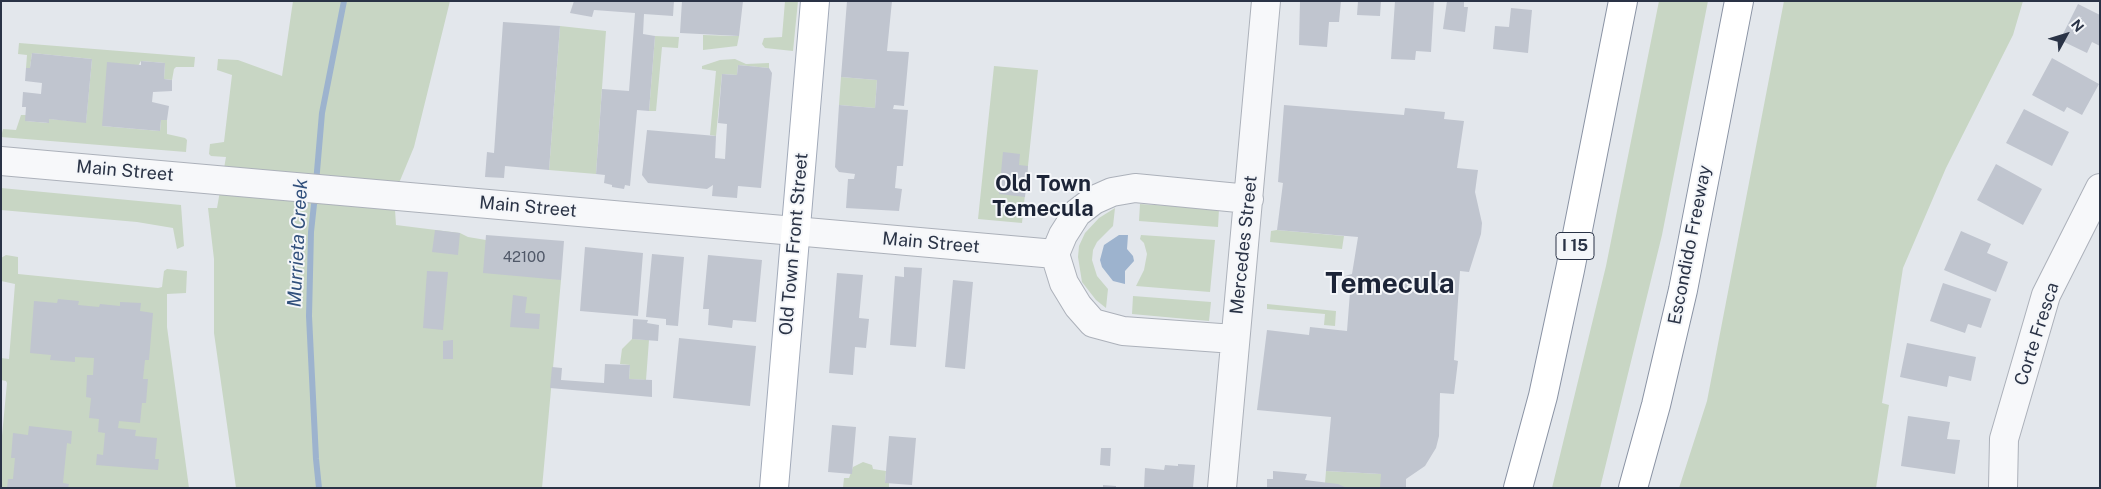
<!DOCTYPE html>
<html>
<head>
<meta charset="utf-8">
<style>
  body { margin:0 }
  #map { position:relative; width:2101px; height:489px; overflow:hidden; background:#e3e7ec; font-family:"Public Sans",sans-serif }
  canvas { display:block }
  .frame { position:absolute; inset:0; border:2px solid #2a3346; pointer-events:none }
  .north { position:absolute; left:2041px; top:10px; width:50px; height:50px; -webkit-text-stroke:4px #f4f6f9; paint-order:stroke; rotate:51deg; font-size:14px; font-weight:700; line-height:20px; text-align:center; color:#2a3346 }
  .north::after { content:''; display:block; margin:auto; width:18px; height:22px; background:#2a3346; clip-path:polygon(50% 0,100% 100%,50% 72%,0 100%) }
</style>
</head>
<body>
<div id="map">
<canvas width="2101" height="489"></canvas>
<div class="frame"></div>
<div class="north">N</div>
</div>
<script>
const c = document.querySelector('canvas').getContext('2d');
c.lineJoin = 'round';
function paint(path, color) { c.fillStyle = color; c.fill(path, 'evenodd'); }
const poly = rows => new Path2D(rows.map(r => 'M' + r).join(''));
function strokePath(path, color, width, dash) { c.strokeStyle = color; c.lineWidth = width; c.lineCap = dash ? 'butt' : 'round'; c.setLineDash(dash || []); c.stroke(path); }
function write(font, color, halo, rows, align = 'center') {
  c.font = font + ' "Public Sans",sans-serif'; c.lineWidth = 4; c.setLineDash([]); c.textBaseline = 'middle'; c.strokeStyle = halo; c.fillStyle = color; for (const [text, x, y, turn = 0] of rows) {
    c.save(); c.translate(x, y); c.rotate((+turn || 0) * Math.PI / 180); c.textAlign = isNaN(turn) ? turn : align; if (halo) c.strokeText(text, 0, 0); c.fillText(text, 0, 0); c.restore();
  }
}
paint(poly([
  [293,1,450,1,414,147,394,195,396,225,460,233,468,237,486,240,561,280,542,488,236,488,214,333,214,259,208,208,217,208,226,157,211,156,209,154,210,144,224,142,232,75,217,70,218,59,238,60,282,76],
  [785,1,798,1,793,51,765,48,762,44,764,38,782,37],
  [1659,1,1708,1,1662,235,1600,488,1552,488,1606,266],
  [1784,1,2023,1,2013,35,1946,168,1903,268,1882,403,1889,405,1876,488,1679,488,1707,401],
  [560,26,606,31,596,174,549,170],
  [703,35,733,36,739,36,737,46,703,50],
  [655,36,679,37,678,48,662,47,656,111,649,111],
  [19,43,195,57,194,67,176,67,174,69,172,80,164,79,165,63,141,61,102,126,160,131,161,120,167,120,167,134,185,138,187,140,186,152,1,137,3,129,16,130,21,115,26,115,26,121,48,123,49,119,86,122,92,59,32,53,30,68,26,68,27,55,18,54],
  [735,59,746,64,769,63,769,68,738,65,737,75,722,74,716,136,710,135,716,71,702,69,702,66,720,60],
  [994,66,1038,70,1022,223,978,219],
  [841,77,877,80,875,108,839,105],
  [1,188,181,205,184,246,177,249,173,228,137,222,1,210],
  [1140,204,1219,209,1218,227,1139,221],
  [1115,208,1113,226,1097,242,1093,250,1092,260,1097,276,1108,289,1106,308,1096,300,1082,282,1078,257,1079,246,1085,233,1099,218],
  [1277,230,1344,236,1342,249,1270,242,1271,231],
  [1141,235,1215,240,1210,292,1136,286,1144,270,1147,254,1144,243,1140,239],
  [6,255,18,257,18,274,158,288,162,287,164,271,167,269,187,271,186,293,167,294,167,327,189,488,1,488,1,446,7,383,6,381,1,380,1,358,9,359,15,284,1,281,1,258],
  [1133,296,1211,302,1209,321,1132,314],
  [1267,304,1336,311,1335,326,1324,325,1325,314,1267,309],
  [632,339,649,340,646,380,629,379,630,365,620,364,622,349],
  [863,462,872,465,873,469,886,471,885,482,889,483,889,488,843,488,844,478,849,478,853,467],
  [1326,471,1381,474,1381,487,1390,488,1348,488,1325,483]
]), '#c8d6c4');
paint(poly([
  [1119,235,1128,235,1127,249,1133,256,1134,261,1125,271,1125,284,1113,281,1102,267,1100,260,1104,245]
]), '#9db3ce');
strokePath(poly([
  [316,183,322,113,344,1],
  [315,195,311,232,309,316,316,459,319,488]
]), '#9db3ce', 6);
paint(poly([
  [574,1,674,1,673,16,644,14,643,34,655,36,649,111,637,110,630,186,625,185,624,189,612,187,612,185,604,183,605,175,596,174,602,89,629,91,635,13,594,10,592,17,570,13],
  [682,1,743,1,739,36,680,33],
  [847,1,892,1,887,51,909,52,904,106,894,105,893,109,908,110,903,166,897,166,895,188,902,189,899,211,846,208,848,179,854,179,855,174,839,172,835,167,839,105,875,108,877,80,841,77],
  [1300,1,1341,1,1339,22,1329,22,1327,47,1299,45],
  [1358,1,1381,1,1380,16,1357,15],
  [1395,1,1434,1,1431,52,1416,51,1415,60,1391,59],
  [1447,1,1464,1,1464,7,1468,7,1465,32,1443,29],
  [2078,4,2100,15,2100,46,2092,42,2087,53,2060,40],
  [1511,8,1532,10,1528,53,1493,49,1495,26,1509,27],
  [503,22,560,26,549,170,505,166,504,178,485,177,487,152,494,153],
  [32,53,92,59,86,123,49,119,49,123,25,121,26,107,22,107,23,92,41,94,42,83,25,81,26,68,30,68],
  [2052,58,2099,84,2082,115,2067,107,2064,112,2032,95],
  [141,61,165,63,164,79,172,80,172,91,153,92,152,102,169,106,167,120,161,120,160,131,102,126,107,62,141,65],
  [738,65,769,68,772,73,761,188,738,186,737,198,712,196,713,185,707,189,648,183,642,175,647,130,716,136,715,158,725,159,727,124,718,123,722,74,737,75],
  [1284,105,1404,115,1405,108,1445,112,1444,119,1464,121,1457,168,1478,170,1475,192,1482,223,1481,234,1469,272,1460,271,1454,360,1458,361,1454,394,1440,393,1439,436,1436,448,1425,466,1406,479,1406,488,1380,487,1381,474,1326,471,1331,417,1257,410,1267,330,1309,335,1310,327,1347,331,1350,292,1345,290,1342,282,1345,276,1352,274,1358,237,1277,230,1283,183,1278,182],
  [2024,109,2069,132,2052,166,2006,143],
  [1003,152,1020,154,1019,165,1028,166,1025,197,999,194],
  [1996,164,2042,189,2023,225,1977,200],
  [435,230,460,233,458,255,432,252],
  [1961,231,1991,244,1987,253,2008,262,1996,292,1944,270],
  [486,235,564,241,561,280,483,273],
  [585,247,643,253,638,316,580,311],
  [652,254,684,257,678,326,666,325,666,319,646,317],
  [708,255,762,260,756,322,733,320,732,328,708,325,709,309,703,309],
  [904,267,922,268,916,347,890,345,895,276,904,277],
  [427,271,448,272,443,330,423,328],
  [837,273,863,275,859,318,869,319,866,348,855,347,853,375,829,373],
  [953,280,973,282,965,369,945,367],
  [1943,283,1991,299,1981,328,1968,324,1965,333,1930,321],
  [513,295,527,297,525,313,540,314,539,329,510,327],
  [58,299,79,301,78,305,99,307,100,304,120,306,120,302,141,303,140,311,153,313,149,360,145,360,143,379,148,379,146,403,142,403,140,423,119,421,118,428,136,430,135,436,157,438,155,459,159,459,158,470,96,465,97,454,103,455,105,433,98,432,99,419,89,418,91,398,86,397,87,375,93,375,94,358,75,357,75,362,50,360,51,355,30,353,34,301,57,303],
  [633,319,648,320,647,323,659,325,658,341,632,339],
  [679,338,756,346,750,406,673,398],
  [453,340,453,359,443,359,443,341],
  [1907,343,1976,357,1971,381,1949,376,1947,387,1900,377],
  [605,364,630,365,629,379,652,380,652,397,550,388,552,367,562,368,561,380,604,383],
  [1908,416,1950,422,1947,439,1960,440,1955,474,1901,466],
  [832,425,856,427,852,474,828,472],
  [29,426,72,431,71,444,67,443,63,483,69,484,68,488,7,488,8,479,13,479,15,458,11,458,13,433,28,435],
  [889,436,916,438,912,485,885,483],
  [1101,448,1111,448,1110,466,1100,465],
  [1178,464,1195,465,1193,488,1144,488,1145,468,1164,470,1165,465,1178,466],
  [1273,471,1307,474,1305,480,1338,484,1347,488,1267,488,1267,479,1273,479],
  [1103,485,1116,486,1116,488,1103,488]
]), '#c0c5cf');
const minor = poly([
  [1,161,1055,254],
  [1234,339,1123,331,1093,323,1078,306,1064,283,1055,254,1063,235,1077,213,1094,200,1112,192,1135,188,1249,199],
  [1222,488,1266,1],
  [2003,488,2004,439,2046,295,2100,188]
]);
const major = poly([
  [774,488,815,1]
]);
const highway = poly([
  [1518,488,1543,396,1570,270,1623,1],
  [1633,488,1656,405,1683,290,1739,1]
]);
strokePath(minor, '#acb1ba', 30);
strokePath(major, '#a2aab9', 30);
strokePath(highway, '#8a93a4', 30);
strokePath(minor, '#f7f8fa', 28);
strokePath(major, '#fff', 28);
strokePath(highway, '#fff', 28);
write('15px', '#505868', null, [
  ["42100",524,257]
]);
for (const [x, y, w] of [
  [1575,246,38]
]) { const box = new Path2D(); box.roundRect(x - w / 2, y - 13.5, w, 27, 4); c.fillStyle = '#f4f6f9'; c.fill(box); strokePath(box, '#2a3346', 1); }
write('bold 16px', '#2a3346', null, [
  ["I 15",1575,246]
]);
write('18px', '#2a3346', '#f4f6f9', [
  ["Main Street",125,171,5],
  ["Main Street",528,207,5],
  ["Main Street",931,243,5],
  ["Old Town Front Street",794,244,-85],
  ["Mercedes Street",1244,245,-84],
  ["Escondido Freeway",1690,245,-79],
  ["Corte Fresca",2037,334,-72]
]);
write('italic 19px', '#31507c', '#f4f6f9', [
  ["Murrieta Creek",298,243,-87]
]);
write('bold 22px', '#1c2437', '#f4f6f9', [
  ["Old Town",1043,184],
  ["Temecula",1043,209]
]);
write('bold 28px', '#1c2437', '#f4f6f9', [
  ["Temecula",1390,284]
]);
</script>
</body>
</html>
